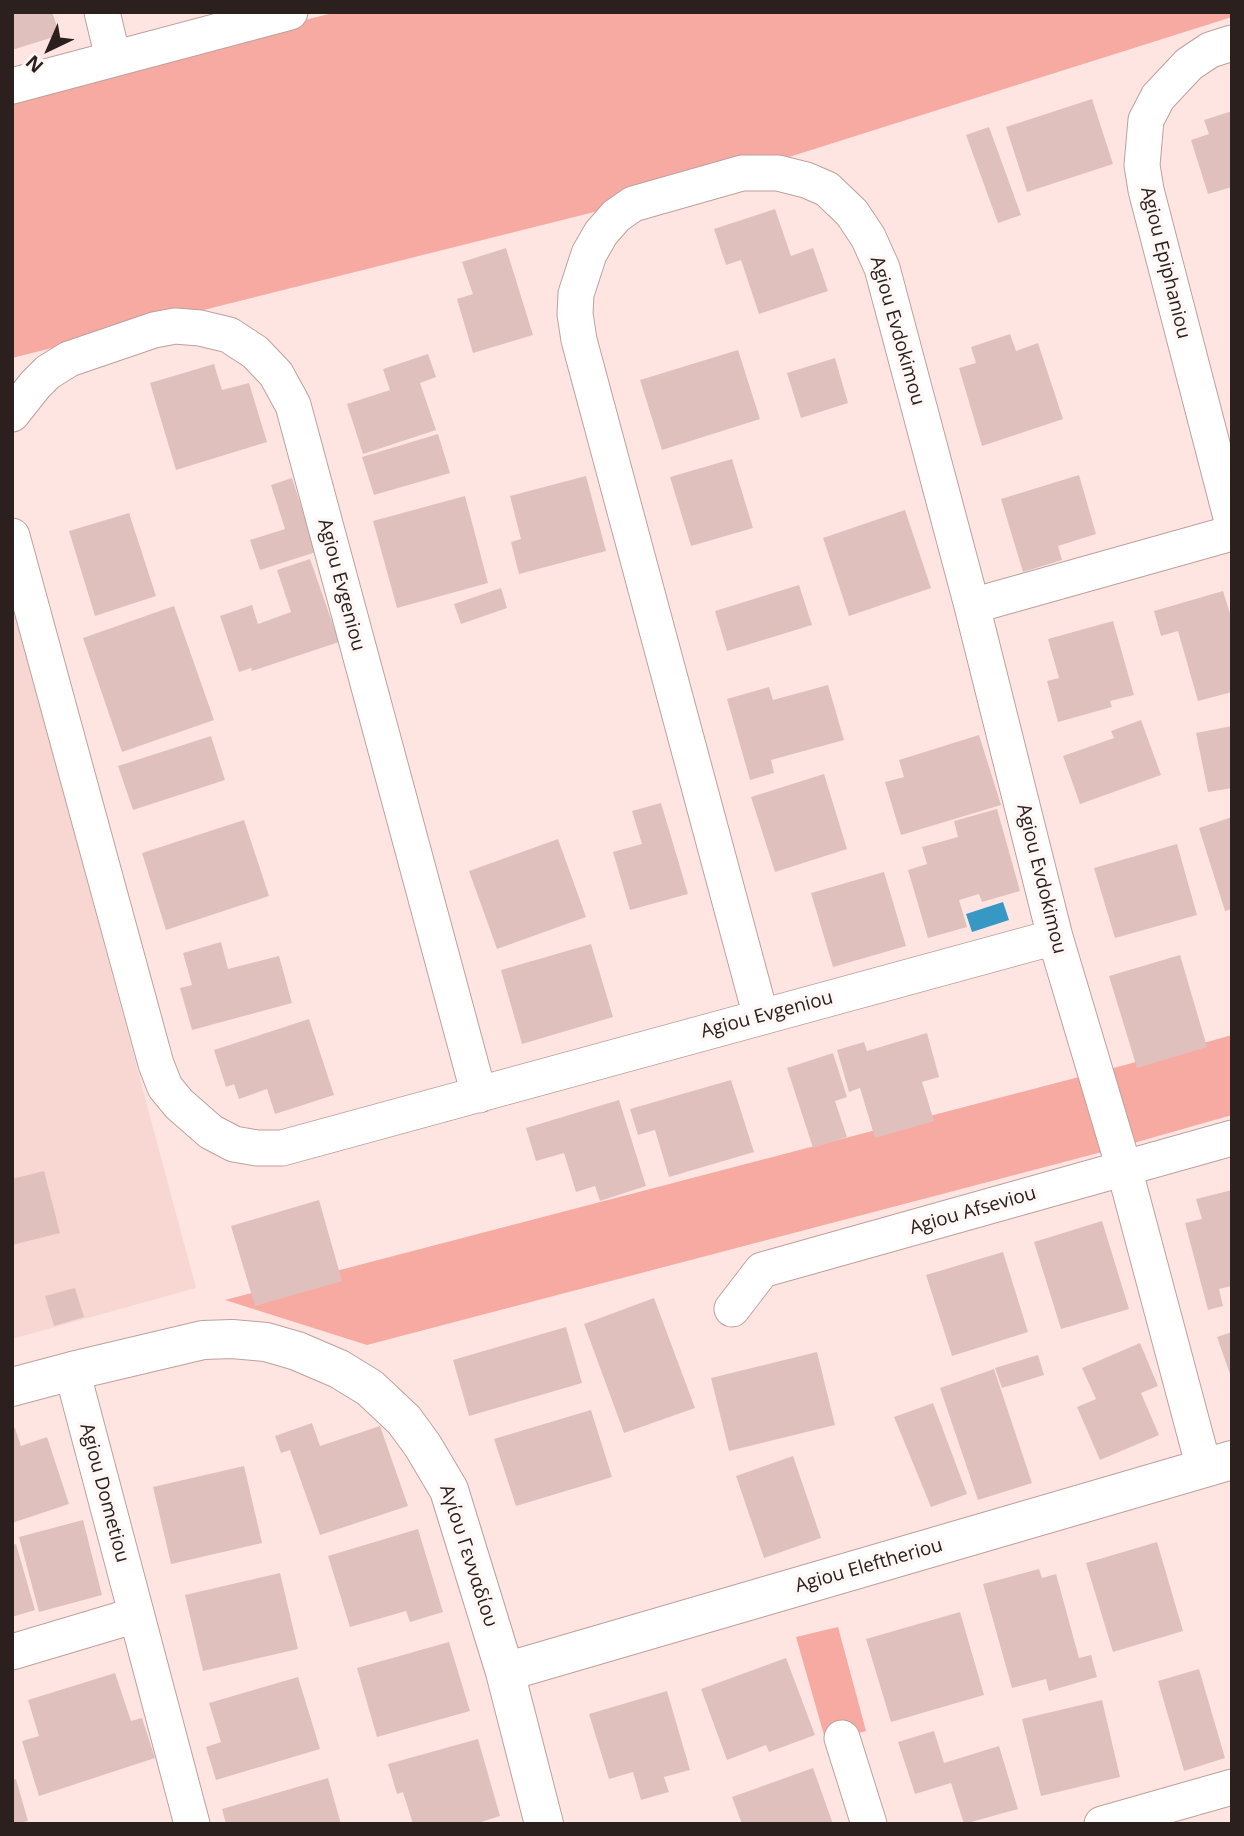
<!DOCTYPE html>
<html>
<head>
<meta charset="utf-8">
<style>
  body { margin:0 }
  #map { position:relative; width:1244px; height:1836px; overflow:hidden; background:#ffe5e2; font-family:"Open Sans",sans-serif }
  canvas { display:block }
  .frame { position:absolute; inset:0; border:14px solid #2c201f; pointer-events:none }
  .north { position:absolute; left:14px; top:14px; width:70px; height:70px; -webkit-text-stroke:5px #fef7f6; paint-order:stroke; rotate:224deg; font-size:19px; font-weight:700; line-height:28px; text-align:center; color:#2c201f }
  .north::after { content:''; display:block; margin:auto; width:24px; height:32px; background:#2c201f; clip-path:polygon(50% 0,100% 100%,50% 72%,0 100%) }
</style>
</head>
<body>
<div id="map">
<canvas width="1244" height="1836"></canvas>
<div class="frame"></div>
<div class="north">N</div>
</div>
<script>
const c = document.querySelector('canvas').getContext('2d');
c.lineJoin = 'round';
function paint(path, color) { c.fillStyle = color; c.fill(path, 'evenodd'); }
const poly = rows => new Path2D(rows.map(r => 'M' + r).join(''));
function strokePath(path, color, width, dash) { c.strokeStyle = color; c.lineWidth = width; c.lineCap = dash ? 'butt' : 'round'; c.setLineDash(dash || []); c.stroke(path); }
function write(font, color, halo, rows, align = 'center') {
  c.font = font + ' "Open Sans",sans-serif'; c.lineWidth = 7; c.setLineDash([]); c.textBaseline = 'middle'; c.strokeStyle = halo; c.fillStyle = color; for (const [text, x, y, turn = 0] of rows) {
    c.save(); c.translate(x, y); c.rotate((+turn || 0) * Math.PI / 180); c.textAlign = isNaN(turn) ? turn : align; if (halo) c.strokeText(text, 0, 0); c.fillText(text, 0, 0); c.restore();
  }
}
paint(poly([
  [12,601,196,1288,12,1339]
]), '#f8d7d3');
paint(poly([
  [337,12,1232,12,1232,17,694,187,12,358,12,93],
  [1232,1035,1232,1115,1102,1152,367,1345,225,1300,1125,1065],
  [838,1627,866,1731,826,1742,796,1637]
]), '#f7aaa2');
paint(poly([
  [1003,902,1009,920,972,932,966,914]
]), '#3698c3');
paint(poly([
  [12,12,52,12,60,35,12,50],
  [1092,99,1113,164,1027,192,1006,127],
  [1232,111,1232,187,1208,194,1191,140,1209,134,1204,120],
  [989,127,1021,215,998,223,966,135],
  [775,209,791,256,813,248,828,291,759,314,741,260,726,265,714,229],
  [506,248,533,335,473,353,457,299,473,294,462,262],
  [1010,334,1016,351,1038,343,1063,419,982,446,959,368,976,363,971,347],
  [738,350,760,419,662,450,640,380],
  [428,354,436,377,420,383,436,430,363,454,347,404,390,390,383,369],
  [835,358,848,403,801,418,787,373],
  [214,364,222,390,249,383,267,442,176,470,150,383],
  [438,434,450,473,374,495,362,457],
  [732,459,753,528,691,546,670,477],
  [1079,475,1096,534,1058,546,1062,560,1023,572,1001,499],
  [586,476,606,551,519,574,511,542,521,539,510,496],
  [292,478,316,552,260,570,250,540,285,529,271,485],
  [465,496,488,583,397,608,373,521],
  [905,510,931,588,849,616,823,538],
  [129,513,156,596,95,616,69,531],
  [310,559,339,642,252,671,251,668,239,672,220,616,252,605,258,624,291,612,277,570],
  [799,585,812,625,727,651,715,611],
  [501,588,507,608,461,624,454,604],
  [1223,591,1232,620,1232,692,1198,701,1178,631,1161,636,1154,611],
  [174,606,214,720,122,752,83,638],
  [1113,621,1134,695,1110,701,1112,707,1058,722,1047,681,1059,678,1048,639],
  [828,685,844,740,771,760,774,773,750,780,727,699,769,687,773,700],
  [1141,720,1161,775,1080,804,1063,756,1114,738,1111,731],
  [1232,726,1232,788,1208,792,1196,733],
  [979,735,1001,805,901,835,885,782,904,777,899,760],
  [211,736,225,780,133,810,118,766],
  [824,774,847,849,775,872,751,797],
  [661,803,688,894,630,910,613,852,642,844,632,811],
  [997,809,1020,891,982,902,979,894,959,900,967,927,928,938,908,870,927,864,922,847,958,837,954,821],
  [1232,817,1232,909,1225,911,1199,828],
  [244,820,269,896,166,930,142,853],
  [558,839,586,917,497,949,469,871],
  [1177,844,1197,915,1115,938,1094,868],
  [884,872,906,946,833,967,811,893],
  [221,942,228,969,279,956,292,1003,192,1030,180,988,192,985,183,953],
  [591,944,613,1017,522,1044,501,970],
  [1180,955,1207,1047,1137,1068,1109,976],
  [309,1019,334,1095,275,1114,267,1089,239,1099,234,1084,226,1087,214,1050],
  [927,1033,939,1077,922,1082,934,1121,875,1138,860,1088,849,1092,837,1050,864,1042,867,1051],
  [833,1053,847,1097,835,1101,847,1137,813,1148,787,1068],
  [731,1080,754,1152,669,1177,655,1130,638,1135,630,1109],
  [619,1100,646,1186,600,1201,595,1186,576,1192,564,1153,536,1161,526,1128],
  [44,1171,60,1233,12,1245,12,1179],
  [1232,1190,1232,1286,1219,1289,1223,1306,1208,1310,1185,1223,1202,1219,1196,1199],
  [319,1200,342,1281,255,1306,231,1226],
  [1102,1221,1129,1309,1061,1329,1034,1242],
  [1003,1252,1028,1332,952,1356,926,1275],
  [75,1288,84,1317,54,1326,45,1296],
  [654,1298,695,1408,624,1433,584,1324],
  [566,1327,582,1383,469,1416,453,1360],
  [1232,1332,1232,1377,1231,1377,1217,1337],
  [1140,1343,1158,1386,1141,1393,1159,1435,1100,1460,1077,1407,1096,1399,1082,1368],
  [817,1352,835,1425,729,1451,711,1378],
  [1038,1355,1044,1375,1002,1388,995,1368],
  [994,1369,1032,1483,978,1500,940,1388],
  [933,1403,967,1494,931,1507,894,1417],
  [591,1410,612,1477,516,1506,494,1439],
  [312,1423,320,1446,380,1426,408,1506,320,1535,290,1450,281,1453,275,1436],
  [15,1428,21,1446,47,1437,69,1504,12,1523,12,1429],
  [793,1456,821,1538,764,1558,736,1476],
  [244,1466,262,1543,171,1564,153,1487],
  [83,1520,102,1595,39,1612,19,1537],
  [418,1529,443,1612,410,1622,406,1611,350,1627,328,1556],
  [1157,1542,1183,1631,1113,1652,1086,1563],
  [16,1544,35,1610,12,1617,12,1545],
  [1039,1569,1042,1578,1056,1574,1079,1658,1091,1655,1097,1677,1049,1691,1046,1679,1012,1688,983,1584],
  [280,1573,298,1649,203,1671,185,1595],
  [960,1612,984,1695,891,1722,866,1639],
  [449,1642,470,1711,377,1737,357,1668],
  [786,1658,815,1735,769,1752,766,1745,727,1760,701,1689],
  [1199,1669,1225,1758,1184,1771,1158,1681],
  [115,1673,131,1721,142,1718,155,1758,39,1796,22,1741,39,1736,28,1700],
  [298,1677,320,1749,216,1780,206,1747,221,1742,209,1703],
  [667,1691,690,1770,664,1777,669,1792,641,1800,633,1772,609,1779,589,1714],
  [1102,1700,1120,1777,1041,1796,1022,1719],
  [934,1731,944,1763,999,1746,1018,1809,964,1824,951,1783,915,1794,898,1742],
  [478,1739,500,1816,475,1824,413,1824,403,1792,397,1794,388,1764],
  [813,1768,833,1824,742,1824,732,1797],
  [328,1778,341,1824,226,1824,222,1809],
  [16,1779,28,1821,12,1824,12,1780]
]), '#dfc0bd');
const minor = poly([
  [102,12,113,58],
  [1232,43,1210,50,1189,64,1158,97,1146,120,1142,165,1146,190,1232,521],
  [12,86,290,12],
  [12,414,35,385,48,372,69,359,154,330,175,326,200,328,229,335,255,352,276,374,293,405,479,1095],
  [12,536,156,1064,165,1087,179,1104,211,1132,234,1144,257,1148,282,1148,1055,937],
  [972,606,1232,533],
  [761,1017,579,340,575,314,576,294,589,254,601,233,616,216,633,204,742,173,778,173,806,180,827,189,852,213,868,237,882,268,972,606,1055,937,1124,1168,1204,1468],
  [732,1309,762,1270,1232,1138],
  [72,1371,192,1824],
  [12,1652,136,1615],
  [842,1738,869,1824],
  [1102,1824,1232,1787]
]);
const tertiary = poly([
  [12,1387,72,1371,203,1340,232,1339,266,1342,297,1351,339,1369,370,1388,404,1420,423,1446,449,1490,505,1672,544,1824],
  [505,1672,1232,1460]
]);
strokePath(minor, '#bea09d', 37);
strokePath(tertiary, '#bea09d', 40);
strokePath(minor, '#fff', 35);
strokePath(tertiary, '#fff', 38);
write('19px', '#2c201f', '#fef7f6', [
  ["Agiou Epiphaniou",1165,263,76],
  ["Agiou Evdokimou",897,331,74],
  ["Agiou Evgeniou",341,585,75],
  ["Agiou Evdokimou",1041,879,76],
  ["Agiou Evgeniou",767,1015,-15],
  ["Agiou Afseviou",973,1211,-16],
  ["Agiou Dometiou",104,1493,75],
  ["Αγίου Γενναδίου",468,1556,72],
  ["Agiou Eleftheriou",869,1566,-16]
]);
</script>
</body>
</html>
